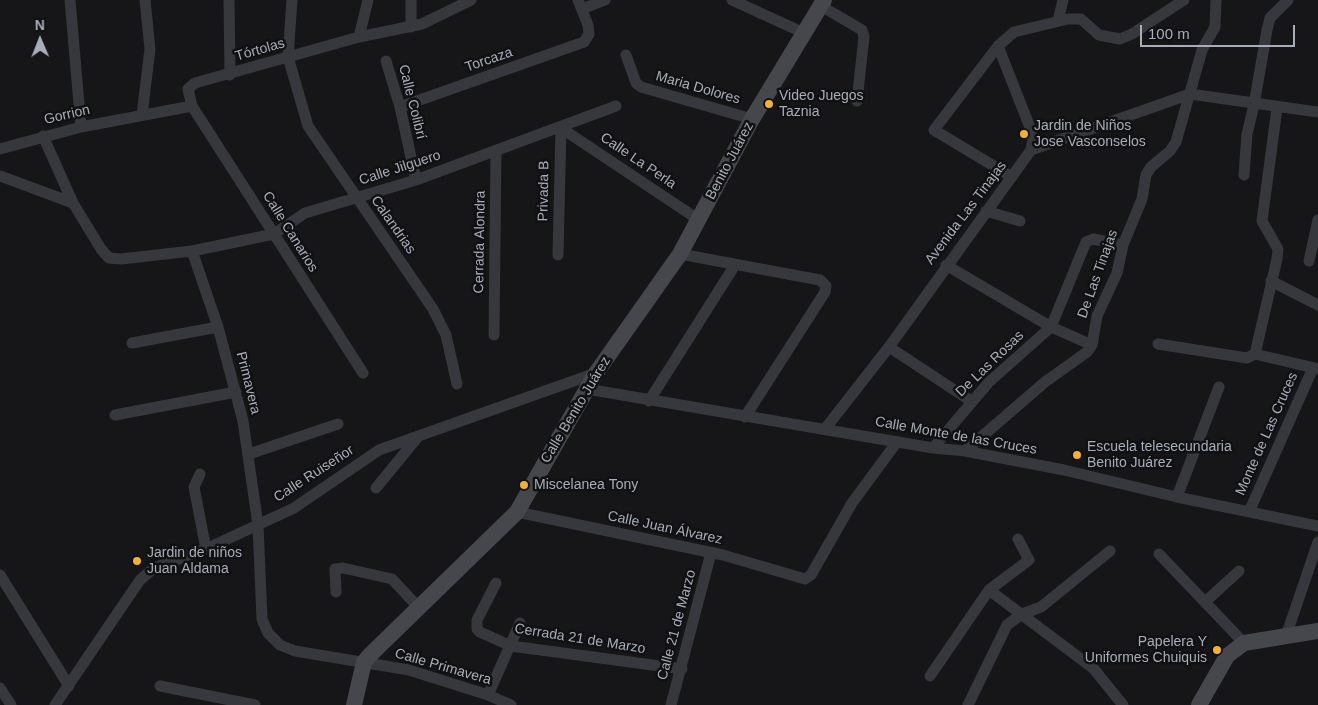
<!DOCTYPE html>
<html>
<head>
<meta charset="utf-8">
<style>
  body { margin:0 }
  #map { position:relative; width:1318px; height:705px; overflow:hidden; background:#161618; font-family:Helvetica,sans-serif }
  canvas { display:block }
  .north { position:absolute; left:15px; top:15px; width:50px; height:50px; -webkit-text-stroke:4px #111113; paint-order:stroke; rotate:359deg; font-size:14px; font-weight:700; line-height:20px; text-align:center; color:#a8adb8 }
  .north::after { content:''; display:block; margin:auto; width:18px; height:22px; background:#a8adb8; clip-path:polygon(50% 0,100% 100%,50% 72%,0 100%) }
  .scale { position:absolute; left:1140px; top:25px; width:155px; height:22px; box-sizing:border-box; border:2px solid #a8adb8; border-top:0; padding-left:6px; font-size:15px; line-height:18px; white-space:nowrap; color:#a8adb8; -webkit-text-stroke:4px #111113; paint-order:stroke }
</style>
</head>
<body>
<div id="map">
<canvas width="1318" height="705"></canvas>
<div class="north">N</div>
<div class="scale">100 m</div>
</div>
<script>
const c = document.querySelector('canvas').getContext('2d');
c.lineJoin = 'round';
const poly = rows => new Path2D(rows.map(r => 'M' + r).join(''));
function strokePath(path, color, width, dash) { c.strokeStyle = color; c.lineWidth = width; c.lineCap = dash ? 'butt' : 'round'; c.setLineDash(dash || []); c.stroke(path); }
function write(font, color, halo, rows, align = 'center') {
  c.font = font + ' Helvetica,sans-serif'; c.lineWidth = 5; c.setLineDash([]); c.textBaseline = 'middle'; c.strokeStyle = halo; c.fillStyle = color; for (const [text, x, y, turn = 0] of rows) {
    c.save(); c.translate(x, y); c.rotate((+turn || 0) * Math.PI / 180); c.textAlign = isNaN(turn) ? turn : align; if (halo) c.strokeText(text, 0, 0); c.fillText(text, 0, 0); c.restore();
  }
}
strokePath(poly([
  [70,0,81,127],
  [229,0,230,75],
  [292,0,288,57,308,126,433,309,446,335,457,384],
  [732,0,804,33],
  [821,6,862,30,864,37,857,101],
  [582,9,605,0],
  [1058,21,1063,0],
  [411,27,411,0],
  [359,37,368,0],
  [998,46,1031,130,1033,139,1031,150],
  [626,55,636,83,641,87,752,119],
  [386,61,400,107,416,180],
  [400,107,584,42,589,34,588,25,578,0],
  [142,115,150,49,145,0],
  [43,136,73,203,101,249,109,258,121,259,192,251,274,234,305,213,416,180,616,106],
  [0,149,81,127,192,106],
  [1244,175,1247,134,1254,105,1267,30,1270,18,1288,0],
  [0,176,73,203],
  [1012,177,934,130,998,46,1014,32,1068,19,1081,19,1099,35,1120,39,1132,34,1184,0],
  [986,211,1020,221],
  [192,251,218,327,243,421,258,525,262,619,268,633,280,645,295,651,409,670,488,695,511,705],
  [680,254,820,280,826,286,825,292,745,417],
  [558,255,561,128,699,220],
  [1309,261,1318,220],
  [946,265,1051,327,1092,345],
  [1271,281,1318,305],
  [494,335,496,150],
  [132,343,218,327],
  [1158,344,1247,358,1255,354],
  [889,347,971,401],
  [1255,354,1277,259,1278,249,1262,221,1277,108],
  [1255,354,1318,369],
  [363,373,192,106,188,89,195,83,359,37,422,24,471,0],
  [587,389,933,448,965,451,1064,470,1177,497,1318,526],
  [649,401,735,265],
  [115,415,236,392],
  [825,429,889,347,1031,150,1190,94,1318,112],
  [933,448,989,382,1051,327,1086,242,1093,239,1123,245],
  [965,451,1045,382,1087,352,1092,345,1097,316,1117,273,1123,245,1142,199,1146,175,1151,167,1170,151,1176,142,1202,50,1215,27,1216,0],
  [249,454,338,424],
  [200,474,194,487,206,549],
  [376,488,417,438],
  [1177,497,1219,387],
  [517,512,723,555,805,579,811,575,852,503,897,442],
  [1249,512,1313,368],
  [1159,554,1244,643],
  [0,575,69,686],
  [496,583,477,620,477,629,480,632,511,646,682,669],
  [989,590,1093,668,1123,705],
  [336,592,335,569,343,568,392,579,420,609],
  [1205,602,1239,571],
  [1286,636,1318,542],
  [930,676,989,590,1029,560,1018,539],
  [160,686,255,705],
  [0,688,11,705],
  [488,695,520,623],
  [55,705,140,580,154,568,206,549,294,508,379,450,596,373],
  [671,705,711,553],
  [968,705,1007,625,1022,614,1041,607,1110,551]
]), '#37383d', 11);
strokePath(poly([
  [354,705,364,662,370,655,517,512,596,373,680,254,752,119,824,0],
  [1199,705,1227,656,1244,643,1318,631]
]), '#45474d', 16);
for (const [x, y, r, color] of [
  [769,104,5,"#f2b134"],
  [1024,134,5,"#f2b134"],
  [1077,455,5,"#f2b134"],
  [524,485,5,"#f2b134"],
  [137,561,5,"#f2b134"],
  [1217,650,5,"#f2b134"]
]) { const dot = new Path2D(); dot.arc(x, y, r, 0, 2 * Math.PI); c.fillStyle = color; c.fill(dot); strokePath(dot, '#111113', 2); }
write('14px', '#a8adb8', '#111113', [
  ["Tórtolas",260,50,-16],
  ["Torcaza",489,60,-19],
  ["Maria Dolores",698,88,16],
  ["Calle Colibrí",412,102,76],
  ["Gorrion",67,115,-13],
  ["Calle La Perla",638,161,34],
  ["Benito Juárez",730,161,-62],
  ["Calle Jilguero",400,168,-18],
  ["Privada B",544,191,-89],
  ["Avenida Las Tinajas",966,213,-53],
  ["Calandrias",393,225,55],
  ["Calle Canarios",290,232,58],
  ["Cerrada Alondra",480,242,-89],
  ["De Las Tinajas",1098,274,-70],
  ["De Las Rosas",990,364,-44],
  ["Primavera",248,383,76],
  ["Calle Benito Juárez",576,410,-59],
  ["Monte de Las Cruces",1267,434,-66],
  ["Calle Monte de las Cruces",956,436,10],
  ["Calle Ruiseñor",314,474,-33],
  ["Calle Juan Álvarez",665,528,12],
  ["Calle 21 de Marzo",677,625,-75],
  ["Cerrada 21 de Marzo",580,639,9],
  ["Calle Primavera",443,667,16]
]);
write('14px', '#a8adb8', '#111113', [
  ["Video Juegos",779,96],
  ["Taznia",779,112],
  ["Jardin de Niños",1034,126],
  ["Jose Vasconselos",1034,142],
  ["Escuela telesecundaria",1087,447],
  ["Benito Juárez",1087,463],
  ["Miscelanea Tony",534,485],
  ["Jardin de niños",147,553],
  ["Juan Aldama",147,569],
  ["Papelera Y",1207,642,"right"],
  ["Uniformes Chuiquis",1207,658,"right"]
], 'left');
</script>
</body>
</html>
